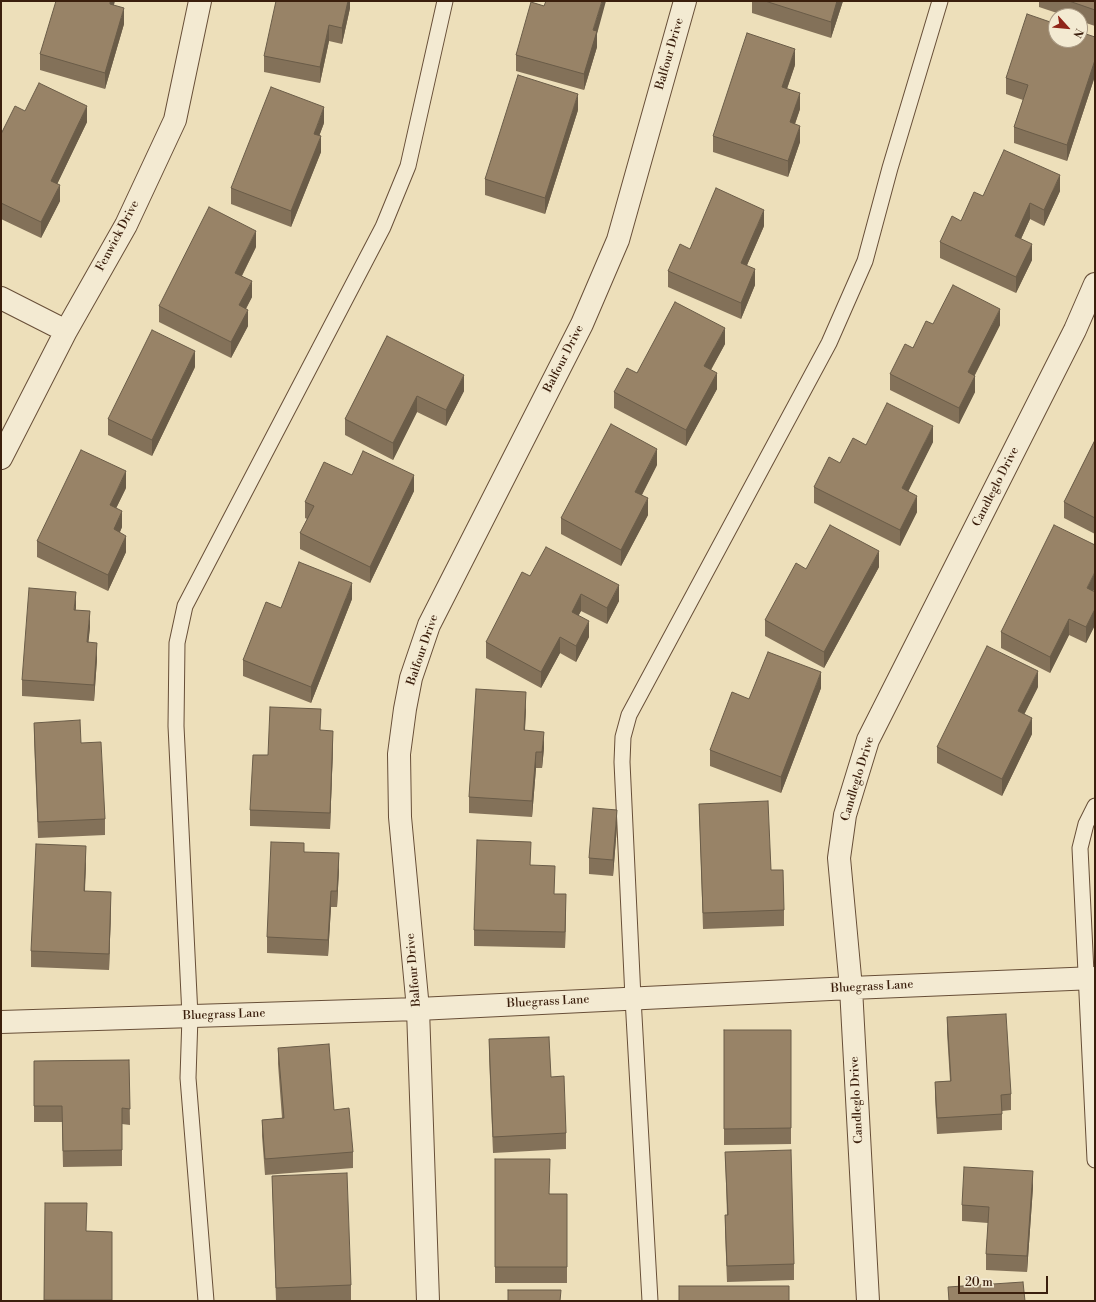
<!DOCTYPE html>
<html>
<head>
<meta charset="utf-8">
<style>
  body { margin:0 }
  #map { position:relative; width:1096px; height:1302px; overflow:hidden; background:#eddfba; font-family:"Libre Bodoni",serif }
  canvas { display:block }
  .frame { position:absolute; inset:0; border:2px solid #3b1f0d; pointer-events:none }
  .north { position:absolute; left:1048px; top:8px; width:40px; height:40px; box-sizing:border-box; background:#f3ead2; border:1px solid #a99983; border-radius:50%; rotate:117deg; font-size:11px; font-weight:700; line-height:16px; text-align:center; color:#3b1f0d }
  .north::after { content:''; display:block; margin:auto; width:14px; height:18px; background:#8f2418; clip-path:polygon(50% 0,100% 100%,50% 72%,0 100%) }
  .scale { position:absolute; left:958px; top:1276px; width:90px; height:18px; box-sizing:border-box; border:2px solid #3b1f0d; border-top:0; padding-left:5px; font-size:12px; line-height:14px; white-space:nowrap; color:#3b1f0d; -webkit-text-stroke:3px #f3ead2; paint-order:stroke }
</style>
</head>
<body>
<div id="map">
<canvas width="1096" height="1302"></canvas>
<div class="frame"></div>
<div class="north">N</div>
<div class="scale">20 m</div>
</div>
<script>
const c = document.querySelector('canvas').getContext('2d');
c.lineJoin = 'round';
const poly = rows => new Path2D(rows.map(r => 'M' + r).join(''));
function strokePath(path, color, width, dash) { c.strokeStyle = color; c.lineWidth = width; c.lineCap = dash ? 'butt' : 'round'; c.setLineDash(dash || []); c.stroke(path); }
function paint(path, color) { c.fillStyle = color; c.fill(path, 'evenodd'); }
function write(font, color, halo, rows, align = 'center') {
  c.font = font + ' "Libre Bodoni",serif'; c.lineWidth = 3; c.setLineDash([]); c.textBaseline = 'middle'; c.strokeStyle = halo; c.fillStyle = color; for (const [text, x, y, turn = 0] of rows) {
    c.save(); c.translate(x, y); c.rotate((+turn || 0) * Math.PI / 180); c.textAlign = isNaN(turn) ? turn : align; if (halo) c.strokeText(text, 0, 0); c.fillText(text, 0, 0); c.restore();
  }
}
const lane = poly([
  [1095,806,1086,824,1080,848,1095,1160],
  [206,1301,188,1078,190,1016,176,726,177,643,185,606,383,227,408,166,445,1],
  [650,1301,633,998,622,762,623,737,629,715,829,343,865,261,890,168,940,1]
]);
const street = poly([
  [1,298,66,331],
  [1,458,66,331,126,225,175,120,200,1],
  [1,1022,418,1009,851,988,1095,978],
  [428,1301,418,1009,400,817,399,754,405,709,411,678,429,625,582,324,618,240,685,1],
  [868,1301,851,988,839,858,845,815,868,740,1075,330,1095,284]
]);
strokePath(lane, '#684f38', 17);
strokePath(street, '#684f38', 24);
strokePath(lane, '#f3ead2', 15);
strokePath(street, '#f3ead2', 22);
paint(poly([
  [350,1,350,8,342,44,329,41,320,83,264,72,264,56],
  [752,1,843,1,831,38,752,13],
  [1039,1,1095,1,1095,26,1080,21,1080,16,1066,16,1039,7],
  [114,5,124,24,105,89,40,70,40,54],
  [597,34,597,47,584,90,516,71,516,55],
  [1095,37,1095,76,1067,161,1014,143,1014,127,1023,100,1006,94,1006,78],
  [795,65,787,89,800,109,795,124,800,142,788,177,713,152,713,136],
  [578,110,545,214,485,195,485,179],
  [25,111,87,122,57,184,60,201,41,238,1,219,1,134],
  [324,123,319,136,321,152,291,227,231,204,231,188],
  [1060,191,1044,226,1030,219,1021,239,1032,260,1016,293,940,258,940,242,961,221,983,196],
  [764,226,747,265,755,285,741,319,668,287,668,271,690,249],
  [256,247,242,276,252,297,246,309,248,326,231,358,159,322,159,306],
  [933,324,1000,325,975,375,975,392,959,424,890,390,890,374],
  [387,336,464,391,446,426,417,412,393,460,345,435,345,419],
  [725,344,711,370,717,389,686,446,614,408,614,392,637,373],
  [195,367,152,456,108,435,108,419],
  [1095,440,1095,534,1064,518,1064,502],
  [933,442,908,491,917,512,900,546,814,503,814,487,840,463,866,445],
  [657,465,642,495,648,515,621,566,561,534,561,518],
  [352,475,414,491,370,583,300,549,300,533,307,519,305,518,305,502],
  [126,488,116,508,122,527,120,532,126,552,108,591,37,557,37,541],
  [879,567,824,668,765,636,765,620,806,569],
  [530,576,619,601,607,624,581,611,578,616,589,637,576,662,560,653,541,688,486,658,486,642],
  [1093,592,1095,592,1095,625,1086,643,1069,635,1050,673,1001,648,1001,632],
  [352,599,311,703,243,676,243,660,281,608],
  [76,610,90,627,88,642,97,659,94,701,22,696,22,680],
  [1038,687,1024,714,1032,734,1002,796,937,763,937,747],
  [821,688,781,793,710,766,710,750,749,699],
  [526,708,525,730,544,748,542,768,536,768,532,817,469,813,469,797],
  [34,723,81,743,105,819,105,835,38,838,34,739],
  [321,730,333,747,330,829,250,826,250,810,268,755],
  [699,804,771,870,784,910,784,926,703,929],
  [617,826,613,876,589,874,589,858],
  [304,852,339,869,337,907,331,907,328,956,267,953,267,937],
  [86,862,85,891,111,908,109,970,31,967,31,951],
  [530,865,554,894,566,910,565,948,474,946,474,930],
  [947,1017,1011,1094,1011,1110,1002,1111,1002,1130,937,1134,935,1098,935,1082,950,1081,947,1033],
  [724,1030,791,1030,791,1144,724,1145],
  [489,1039,551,1077,566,1133,566,1149,493,1153,489,1055],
  [278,1048,334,1110,353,1152,353,1168,265,1175,262,1136,262,1120,282,1118,278,1064],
  [129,1060,130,1125,122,1124,122,1166,63,1167,62,1122,34,1122,34,1061],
  [725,1152,794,1264,794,1280,727,1282,725,1231,725,1215,727,1215],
  [495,1159,550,1194,567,1194,567,1283,495,1283],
  [272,1176,351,1285,351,1301,276,1301],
  [1033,1187,1027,1272,986,1270,986,1254,988,1223,962,1221,962,1205],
  [45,1203,86,1231,112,1232,112,1301,44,1301]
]), '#837159');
paint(poly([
  [110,1,115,1,110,20],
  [348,1,350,1,350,8,342,44,342,28],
  [602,1,606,1,597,34,597,47,584,90,584,74,593,30],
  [837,1,843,1,831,38,831,22],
  [124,8,124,24,105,89,105,73],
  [329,25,329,41,320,83,320,67],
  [795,49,795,65,782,103,782,87],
  [1095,60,1095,76,1067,161,1067,145],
  [800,93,800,109,790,138,790,122],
  [578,94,578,110,545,214,545,198],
  [87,106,87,122,51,197,51,181],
  [324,107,324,123,314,150,314,134],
  [800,126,800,142,788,177,788,161],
  [321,136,321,152,291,227,291,211],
  [1060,175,1060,191,1044,226,1044,210],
  [60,185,60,201,41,238,41,222],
  [1030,203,1030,219,1015,252,1015,236],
  [764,210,764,226,741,279,741,263],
  [256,231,256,247,235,289,235,273],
  [1032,244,1032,260,1016,293,1016,277],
  [755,269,755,285,741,319,741,303],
  [252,281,252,297,239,321,239,305],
  [1000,309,1000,325,968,388,968,372],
  [248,310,248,326,231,358,231,342],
  [725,328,725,344,704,382,704,366],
  [195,351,195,367,152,456,152,440],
  [717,373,717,389,686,446,686,430],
  [464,375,464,391,446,426,446,410],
  [975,376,975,392,959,424,959,408],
  [417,396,417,412,393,460,393,443],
  [933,426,933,442,902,504,902,488],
  [657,449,657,465,635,508,635,492],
  [126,471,126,488,110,521,110,505],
  [414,475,414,491,370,583,370,567],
  [917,496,917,512,900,546,900,530],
  [648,498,648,515,621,566,621,550],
  [122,511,122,527,114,545,114,529],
  [126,536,126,552,108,591,108,575],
  [879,551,879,567,824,668,824,652],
  [1095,572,1095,588,1087,604,1087,588],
  [352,583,352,599,311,703,311,687],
  [619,585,619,601,607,624,607,608],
  [76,592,76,608,74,626,74,610],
  [581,594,581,611,572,628,572,612],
  [1095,609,1095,625,1086,643,1086,627],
  [90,611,90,627,87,658,87,642],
  [1069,619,1069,635,1050,673,1050,657],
  [589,621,589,637,576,662,576,646],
  [560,637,560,653,541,688,541,672],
  [97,643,97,659,94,701,94,685],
  [1038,671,1038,687,1018,727,1018,711],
  [821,672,821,688,781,793,781,777],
  [526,692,526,708,524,746,524,730],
  [1032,718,1032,734,1002,796,1002,779],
  [333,731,333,747,330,829,330,813],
  [544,732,544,748,542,768,542,752],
  [536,752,536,768,532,817,532,801],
  [617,810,617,826,613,876,613,860],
  [86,846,86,862,84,907,84,891],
  [339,853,339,869,337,907,337,891],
  [331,891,331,907,328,956,328,940],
  [111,892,111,908,109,970,109,954],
  [566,894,566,910,565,948,565,932],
  [1033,1171,1033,1187,1027,1272,1027,1256]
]), '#6a5c48');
const building = poly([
  [56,1,110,1,110,4,124,8,105,73,40,54,56,1],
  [276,1,348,1,342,28,329,25,320,67,264,56,276,1],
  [546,1,602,1,593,30,597,31,584,74,516,55,531,2,544,6,546,1],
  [765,1,837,1,831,22,765,1],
  [1069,1,1095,1,1095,10,1069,1],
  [1027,14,1056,24,1056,40,1080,40,1080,32,1095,37,1095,60,1067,145,1014,127,1028,85,1006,78,1027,14],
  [747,33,795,49,782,87,800,93,790,122,800,126,788,161,713,136,747,33],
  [518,75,578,94,545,198,485,179,518,75],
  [39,83,87,106,51,181,60,185,41,222,1,203,1,134,15,106,25,111,39,83],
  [271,87,324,107,314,134,321,136,291,211,231,188,271,87],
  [1004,150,1060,175,1044,210,1030,203,1015,236,1032,244,1016,277,940,242,952,216,961,221,974,192,983,196,1004,150],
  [716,188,764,210,741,263,755,269,741,303,668,271,680,244,690,249,716,188],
  [209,207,256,231,235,273,252,281,239,305,248,310,231,342,159,306,209,207],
  [953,285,1000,309,968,372,975,376,959,408,890,374,905,344,913,348,926,321,933,324,953,285],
  [675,302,725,328,704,366,717,373,686,430,614,392,627,368,637,373,675,302],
  [152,330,195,351,152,440,108,419,152,330],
  [387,336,464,375,446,410,417,396,393,443,345,419,387,336],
  [887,403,933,426,902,488,917,496,900,530,814,487,829,457,840,463,853,438,866,445,887,403],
  [611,424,657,449,635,492,648,498,621,550,561,518,611,424],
  [1095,440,1095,518,1064,502,1095,440],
  [81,450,126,471,110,505,122,511,114,529,126,536,108,575,37,541,81,450],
  [363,451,414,475,370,567,300,533,314,506,305,502,324,462,352,475,363,451],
  [830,525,879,551,824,652,765,620,796,563,806,569,830,525],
  [1054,525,1095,545,1095,572,1087,588,1095,592,1095,609,1086,627,1069,619,1050,657,1001,632,1054,525],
  [546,547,619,585,607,608,581,594,572,612,589,621,576,646,560,637,541,672,486,642,522,572,530,576,546,547],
  [299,562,352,583,311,687,243,660,266,602,281,608,299,562],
  [29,588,76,592,74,610,90,611,87,642,97,643,94,685,22,680,29,588],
  [987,646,1038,671,1018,711,1032,718,1002,779,937,747,987,646],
  [768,652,821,672,781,777,710,750,732,692,749,699,768,652],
  [476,689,526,692,524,730,544,732,542,752,536,752,532,801,469,797,476,689],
  [270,707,321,709,320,730,333,731,330,813,250,810,253,755,268,755,270,707],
  [80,720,81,743,101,742,105,819,38,822,34,723,80,720],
  [768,801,771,870,783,870,784,910,703,913,699,804,768,801],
  [593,808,617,810,613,860,589,858,593,808],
  [477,840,531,842,530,865,555,866,554,894,566,894,565,932,474,930,477,840],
  [271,842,304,843,304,852,339,853,337,891,331,891,328,940,267,937,271,842],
  [36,844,86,846,84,891,111,892,109,954,31,951,36,844],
  [1006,1014,1011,1094,1001,1095,1002,1114,937,1118,935,1082,951,1081,947,1017,1006,1014],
  [724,1030,791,1030,791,1128,724,1129,724,1030],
  [549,1037,551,1077,564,1076,566,1133,493,1137,489,1039,549,1037],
  [329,1044,334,1110,349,1108,353,1152,265,1159,262,1120,284,1118,278,1048,329,1044],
  [129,1060,130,1109,122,1108,122,1150,63,1151,62,1106,34,1106,34,1061,129,1060],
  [791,1150,794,1264,727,1266,725,1215,728,1215,725,1152,791,1150],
  [495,1159,550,1159,549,1194,567,1194,567,1267,495,1267,495,1159],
  [964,1167,1033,1171,1027,1256,986,1254,989,1207,962,1205,964,1167],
  [347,1173,351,1285,276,1288,272,1176,347,1173],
  [45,1203,87,1203,86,1231,112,1232,112,1300,44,1300,45,1203],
  [1023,1282,1025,1301,949,1301,948,1287,1023,1282],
  [679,1286,789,1286,789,1301,679,1301,679,1286],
  [508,1290,561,1290,560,1301,508,1301,508,1290]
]);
paint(building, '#988367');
strokePath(building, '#6a5c48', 1);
write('12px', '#3b1f0d', '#f3ead2', [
  ["Balfour Drive",670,54,-74],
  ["Fenwick Drive",118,236,-62],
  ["Balfour Drive",564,359,-63],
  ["Candleglo Drive",996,487,-63],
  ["Balfour Drive",423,650,-71],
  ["Candleglo Drive",858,779,-73],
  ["Balfour Drive",414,970,-95],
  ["Bluegrass Lane",872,987,-3],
  ["Bluegrass Lane",548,1002,-3],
  ["Bluegrass Lane",224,1015,-2],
  ["Candleglo Drive",857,1100,-93]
]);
</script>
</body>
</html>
